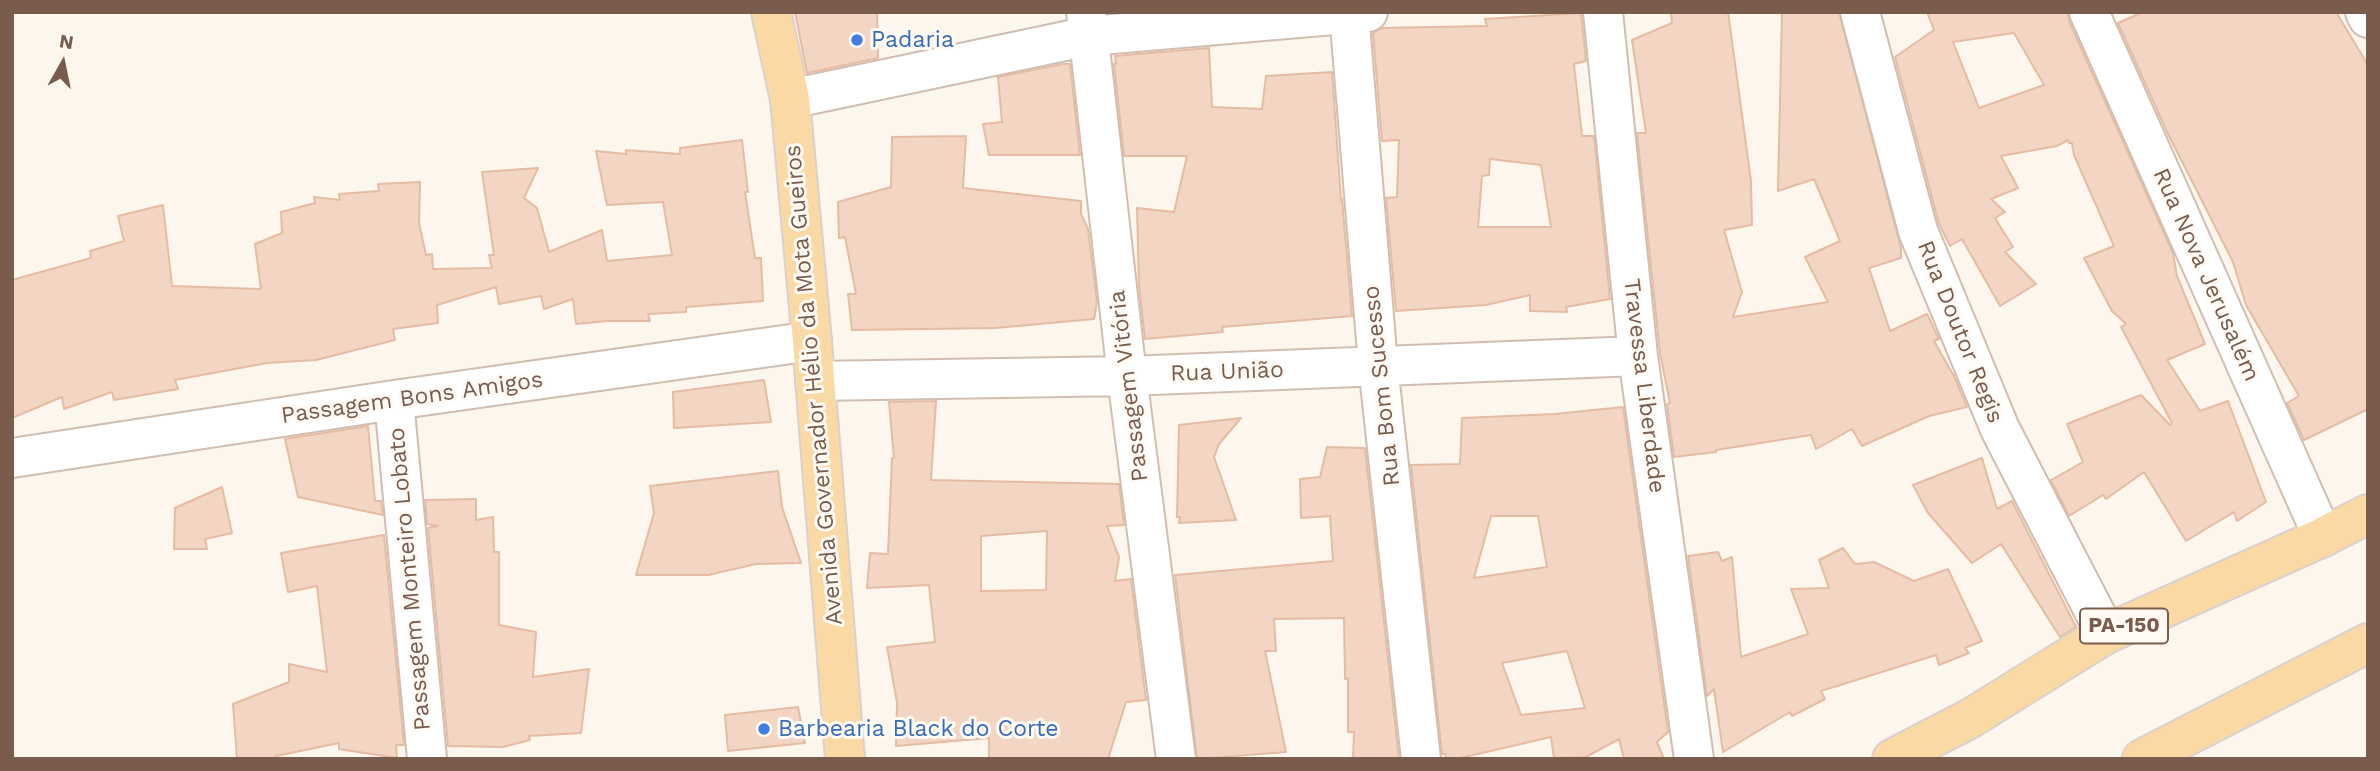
<!DOCTYPE html>
<html>
<head>
<meta charset="utf-8">
<style>
  body { margin:0 }
  #map { position:relative; width:2380px; height:771px; overflow:hidden; background:#fdf6ec; font-family:"Work Sans",sans-serif }
  canvas { display:block }
  .frame { position:absolute; inset:0; border:14px solid #7a5c4d; pointer-events:none }
  .north { position:absolute; left:28px; top:28px; width:70px; height:70px; -webkit-text-stroke:5px #fffaf3; paint-order:stroke; rotate:9deg; font-size:19px; font-weight:700; line-height:28px; text-align:center; color:#7a5c4d }
  .north::after { content:''; display:block; margin:auto; width:24px; height:32px; background:#7a5c4d; clip-path:polygon(50% 0,100% 100%,50% 72%,0 100%) }
</style>
</head>
<body>
<div id="map">
<canvas width="2380" height="771"></canvas>
<div class="frame"></div>
<div class="north">N</div>
</div>
<script>
const c = document.querySelector('canvas').getContext('2d');
c.lineJoin = 'round';
function paint(path, color) { c.fillStyle = color; c.fill(path, 'evenodd'); }
const poly = rows => new Path2D(rows.map(r => 'M' + r).join(''));
function strokePath(path, color, width, dash) { c.strokeStyle = color; c.lineWidth = width; c.lineCap = dash ? 'butt' : 'round'; c.setLineDash(dash || []); c.stroke(path); }
function write(font, color, halo, rows, align = 'center') {
  c.font = font + ' "Work Sans",sans-serif'; c.lineWidth = 6; c.setLineDash([]); c.textBaseline = 'middle'; c.strokeStyle = halo; c.fillStyle = color; for (const [text, x, y, turn = 0] of rows) {
    c.save(); c.translate(x, y); c.rotate((+turn || 0) * Math.PI / 180); c.textAlign = isNaN(turn) ? turn : align; if (halo) c.strokeText(text, 0, 0); c.fillText(text, 0, 0); c.restore();
  }
}
const building = poly([
  [795,12,877,12,878,58,807,73,795,12],
  [1671,12,1728,12,1751,181,1752,225,1724,230,1742,292,1733,317,1828,302,1805,257,1840,241,1814,179,1778,191,1782,12,1839,12,1901,248,1901,258,1869,268,1890,331,1927,314,1939,339,1934,341,1955,378,1967,407,1929,416,1862,446,1852,429,1816,449,1811,435,1716,450,1716,452,1674,457,1667,404,1670,403,1660,353,1637,133,1646,133,1632,40,1672,23,1671,12],
  [1927,12,2068,12,2069,21,2173,253,2177,276,2205,344,2167,360,2200,411,2228,401,2266,502,2237,521,2234,512,2186,541,2144,472,2106,499,2103,495,2069,516,2051,480,2083,462,2067,424,2141,395,2170,425,2172,423,2121,327,2126,324,2112,311,2084,258,2114,246,2074,155,2072,143,2069,143,2068,140,2057,146,2001,156,2018,188,1991,199,2005,212,1995,218,2013,247,2005,252,2036,284,2000,306,1962,239,1950,246,1939,224,1895,57,1934,30,1927,12],
  [2014,33,2044,85,1979,108,1953,42,2014,33],
  [2143,12,2336,12,2368,65,2368,409,2304,440,2287,403,2299,396,2246,305,2233,262,2167,132,2118,23,2143,12],
  [1581,13,1586,61,1574,64,1582,136,1594,136,1610,299,1566,307,1567,312,1530,311,1530,295,1486,305,1396,311,1386,198,1397,197,1399,140,1382,141,1373,33,1382,28,1487,26,1485,19,1581,13],
  [1490,159,1541,165,1551,227,1478,227,1482,176,1489,175,1490,159],
  [1209,48,1212,107,1262,109,1266,76,1332,72,1341,200,1342,199,1352,316,1222,327,1223,332,1145,339,1139,286,1137,208,1174,212,1187,156,1124,156,1114,64,1116,64,1115,56,1209,48],
  [1063,64,1070,64,1080,155,989,155,983,124,1002,122,998,77,1063,64],
  [966,136,963,188,1081,201,1081,214,1088,229,1097,302,1094,319,996,328,852,330,848,294,856,294,845,237,839,238,838,202,891,187,892,137,966,136],
  [742,140,748,192,745,192,755,258,761,258,763,301,686,307,686,312,648,314,650,321,607,321,576,324,573,299,544,309,541,296,499,304,496,287,437,305,438,323,393,329,395,340,316,360,267,363,175,380,178,389,114,400,112,392,64,409,62,397,12,418,12,280,91,258,90,251,124,241,118,216,163,205,172,286,261,289,255,244,282,233,281,212,315,203,314,197,340,200,339,194,379,191,378,184,420,182,419,223,426,255,432,254,433,269,492,268,489,255,494,255,482,172,538,168,524,198,537,208,549,252,602,230,607,261,672,255,663,202,607,205,596,151,626,154,626,150,680,154,680,148,742,140],
  [764,380,771,422,674,428,673,392,764,380],
  [936,401,931,480,1119,484,1124,525,1107,526,1119,557,1115,581,1131,579,1146,700,1126,702,1108,759,989,759,989,738,896,746,897,702,887,647,935,642,929,585,867,588,870,553,888,554,892,458,894,458,889,402,936,401],
  [1047,531,1046,590,981,591,981,536,1047,531],
  [1623,407,1668,732,1657,742,1664,759,1624,759,1619,739,1586,757,1554,758,1551,737,1456,759,1447,759,1445,754,1442,754,1411,465,1460,464,1462,418,1555,414,1623,407],
  [1491,516,1538,516,1547,567,1474,578,1491,516],
  [1567,651,1585,708,1521,715,1502,663,1567,651],
  [1241,418,1219,444,1214,457,1236,520,1179,523,1180,517,1177,517,1179,425,1241,418],
  [368,426,375,501,381,501,383,515,298,497,285,439,368,426],
  [1327,447,1365,448,1399,759,1353,759,1354,732,1348,732,1348,678,1345,679,1344,618,1274,619,1276,651,1265,651,1286,752,1197,759,1175,575,1333,561,1330,516,1301,518,1300,479,1320,477,1327,447],
  [1982,458,1997,509,2012,501,2076,627,2060,637,2001,544,1972,563,1928,513,1913,485,1982,458],
  [778,471,782,507,801,563,756,564,708,575,636,575,654,513,650,486,778,471],
  [222,487,232,533,205,539,207,549,174,549,175,508,222,487],
  [476,499,476,520,493,517,494,552,499,552,499,625,536,632,533,677,589,669,581,733,529,736,530,740,503,747,448,746,428,528,438,526,427,524,425,500,476,499],
  [384,535,404,745,396,745,397,758,339,749,339,743,276,756,276,759,237,759,233,704,289,682,289,664,327,672,317,586,288,592,281,553,384,535],
  [1843,548,1855,564,1874,562,1914,581,1948,569,1982,641,1965,648,1969,653,1939,665,1936,655,1821,691,1825,699,1792,716,1790,712,1723,752,1714,689,1707,696,1688,556,1718,552,1722,561,1732,557,1741,657,1808,634,1791,589,1829,588,1819,560,1843,548],
  [798,707,805,743,728,751,725,715,798,707]
]);
paint(building, '#f3d5c3');
strokePath(building, '#e6bba3', 2);
const minor = poly([
  [1086,12,1127,376,1176,759],
  [1349,12,1378,365,1421,759],
  [1603,12,1638,356,1694,759],
  [1860,12,1918,231,2000,429,2106,634],
  [2089,12,2323,537],
  [2365,12,2368,18],
  [790,99,1089,36,1368,12],
  [815,381,1127,376,1638,356],
  [394,400,427,759],
  [12,458,394,400,812,341]
]);
const major = poly([
  [771,12,790,99,812,341,845,759],
  [1892,759,1971,718,2106,634,2323,537,2368,514],
  [2142,759,2368,643]
]);
strokePath(minor, '#d1beb0', 42);
strokePath(major, '#dad1cd', 42);
strokePath(minor, '#fff', 38);
strokePath(major, '#fbd9a5', 38);
for (const [x, y, r, color] of [
  [857,40,7,"#3f7fe0"],
  [764,729,7,"#3f7fe0"]
]) { const dot = new Path2D(); dot.arc(x, y, r, 0, 2 * Math.PI); c.fillStyle = color; c.fill(dot); strokePath(dot, '#fffaf3', 2.5); }
for (const [x, y, w] of [
  [2124,626,88]
]) { const box = new Path2D(); box.roundRect(x - w / 2, y - 17.5, w, 35, 5); c.fillStyle = '#fffaf3'; c.fill(box); strokePath(box, '#7a5c4d', 2); }
write('bold 21px', '#7a5c4d', null, [
  ["PA-150",2124,626]
]);
write('23px', '#366cbe', '#fffaf3', [
  ["Padaria",871,40],
  ["Barbearia Black do Corte",778,729]
], 'left');
write('23px', '#7a5c4d', '#fffaf3', [
  ["Rua Nova Jerusalém",2206,275,66],
  ["Rua Doutor Regis",1960,332,68],
  ["Rua União",1227,372,-2],
  ["Avenida Governador Hélio da Mota Gueiros",814,385,-95],
  ["Passagem Vitória",1129,386,-97],
  ["Rua Bom Sucesso",1382,386,-96],
  ["Travessa Liberdade",1644,386,83],
  ["Passagem Bons Amigos",412,398,-8],
  ["Passagem Monteiro Lobato",410,579,-95]
]);
</script>
</body>
</html>
